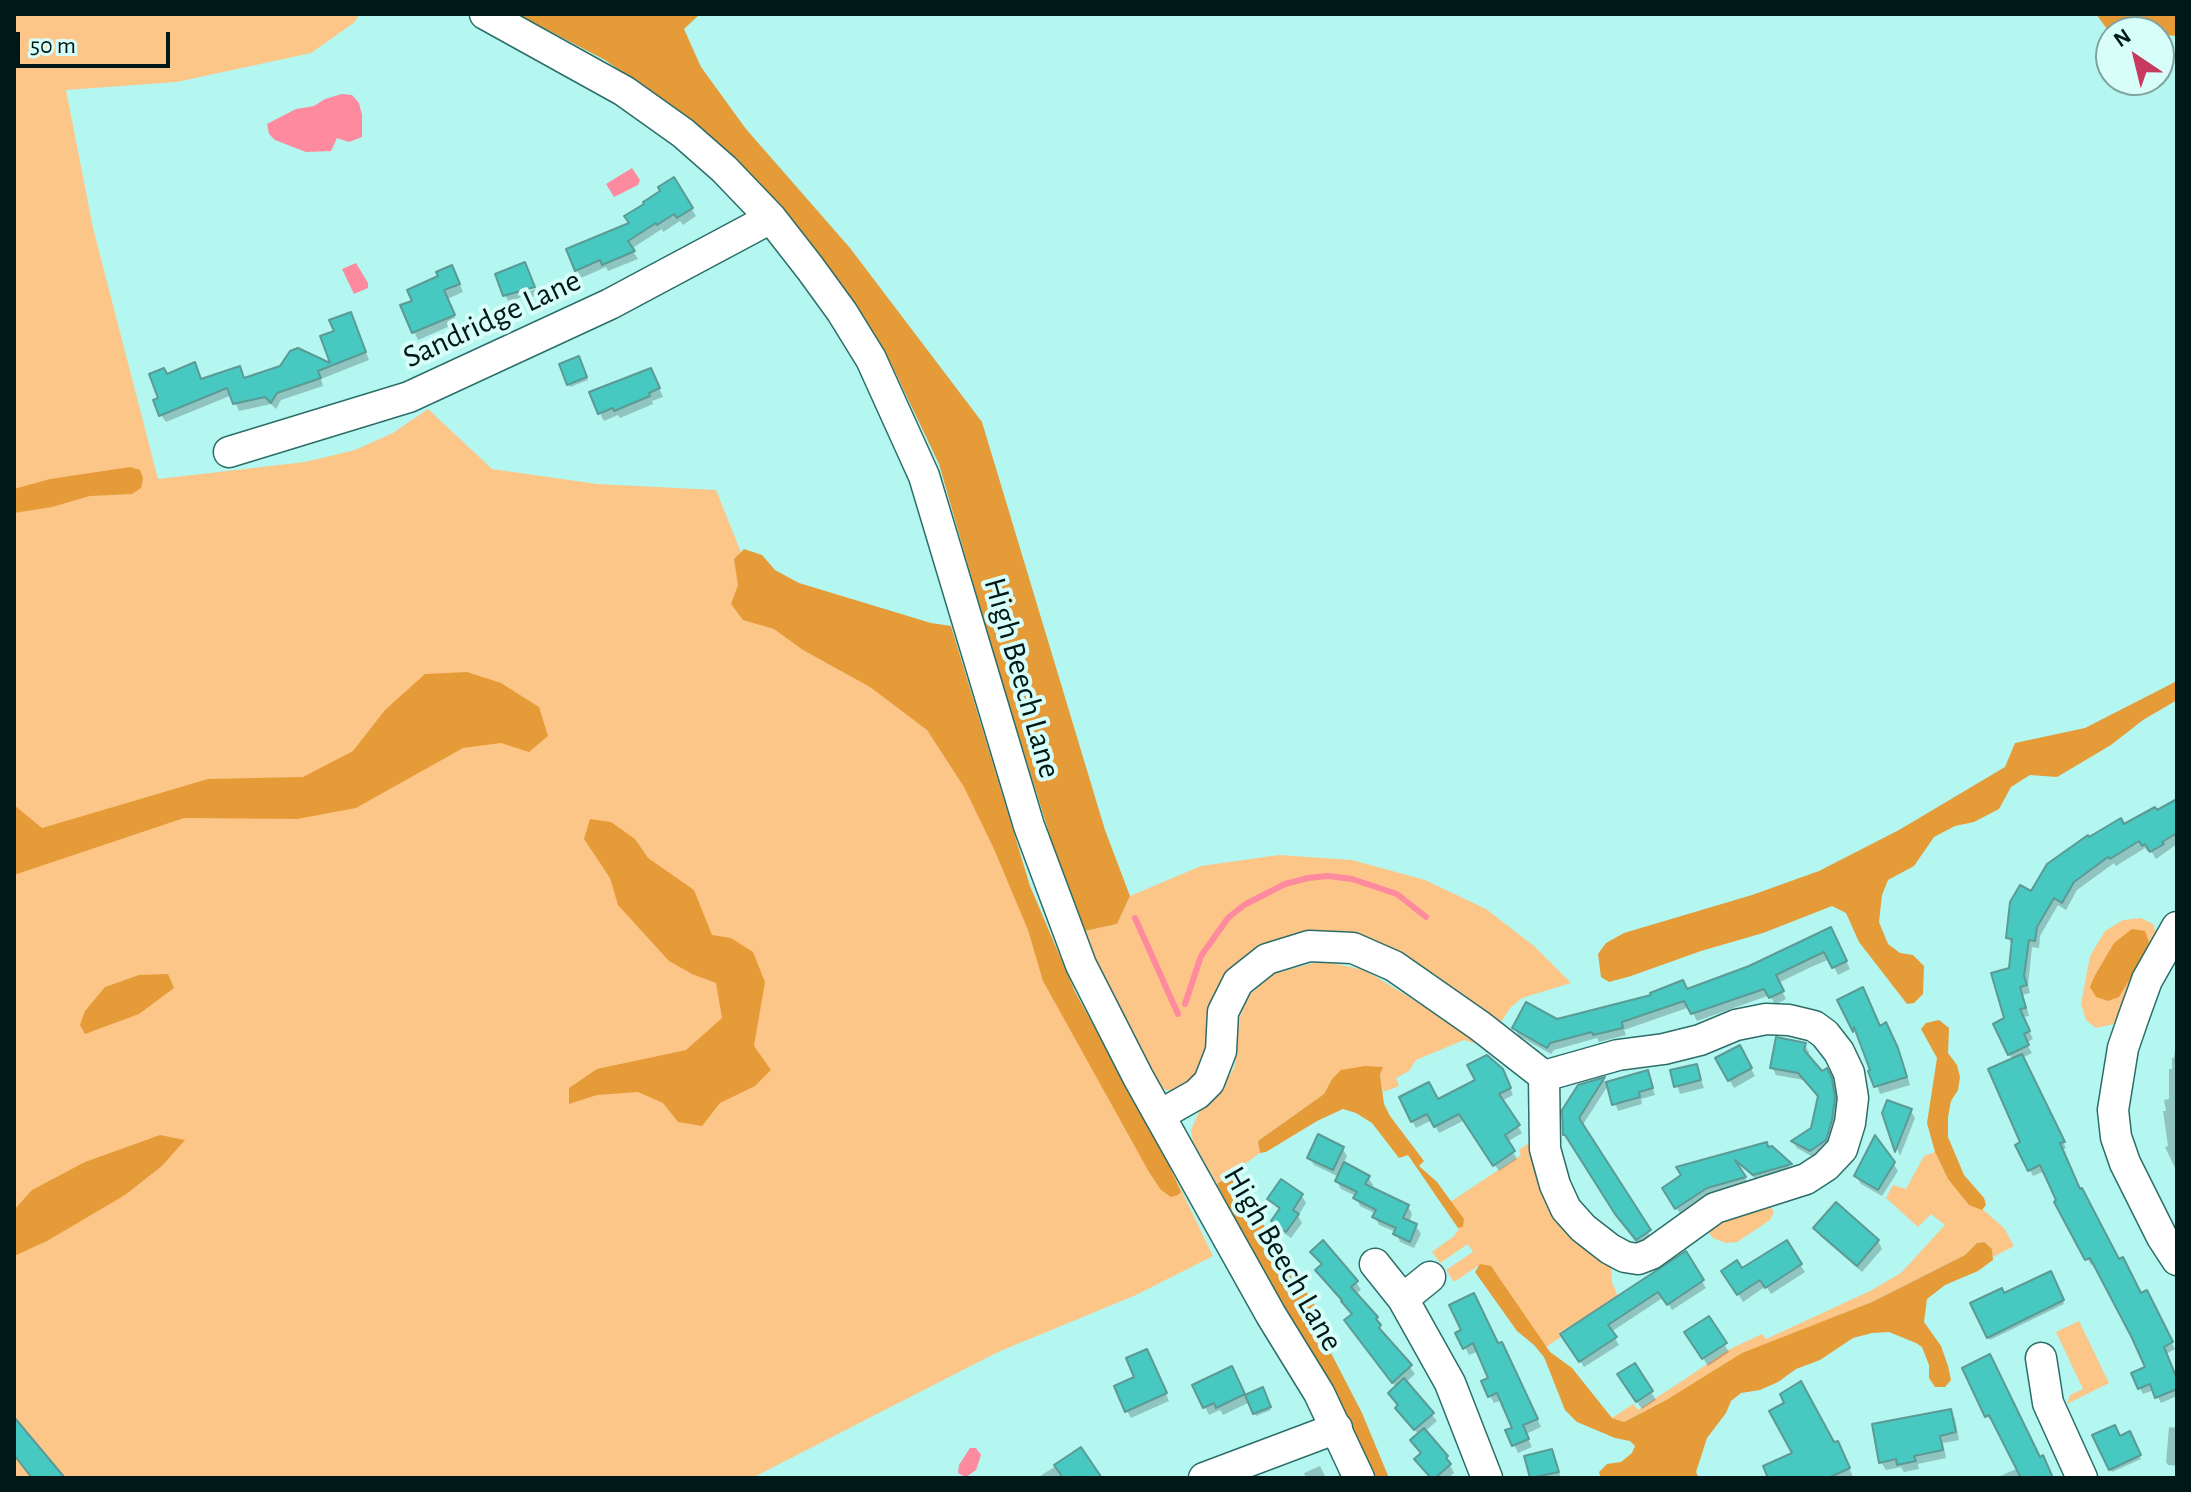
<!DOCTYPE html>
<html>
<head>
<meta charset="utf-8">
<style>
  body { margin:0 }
  #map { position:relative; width:2191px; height:1492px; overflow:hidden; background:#b4f6f0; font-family:"Alegreya Sans",sans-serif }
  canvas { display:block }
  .frame { position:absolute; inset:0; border:16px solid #001817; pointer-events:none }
  .north { position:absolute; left:2095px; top:16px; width:80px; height:80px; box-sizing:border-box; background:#d8fefa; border:2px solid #82a29f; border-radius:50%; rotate:325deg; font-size:22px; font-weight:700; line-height:32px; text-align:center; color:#001817 }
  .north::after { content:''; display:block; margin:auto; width:28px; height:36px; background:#c83960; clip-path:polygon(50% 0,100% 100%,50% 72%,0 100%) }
  .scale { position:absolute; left:16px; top:32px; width:154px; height:36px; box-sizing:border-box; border:4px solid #001817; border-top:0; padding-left:10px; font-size:24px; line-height:28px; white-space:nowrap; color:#001817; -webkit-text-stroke:6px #d8fefa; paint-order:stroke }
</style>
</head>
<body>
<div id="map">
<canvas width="2191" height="1492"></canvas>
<div class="frame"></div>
<div class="north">N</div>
<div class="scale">50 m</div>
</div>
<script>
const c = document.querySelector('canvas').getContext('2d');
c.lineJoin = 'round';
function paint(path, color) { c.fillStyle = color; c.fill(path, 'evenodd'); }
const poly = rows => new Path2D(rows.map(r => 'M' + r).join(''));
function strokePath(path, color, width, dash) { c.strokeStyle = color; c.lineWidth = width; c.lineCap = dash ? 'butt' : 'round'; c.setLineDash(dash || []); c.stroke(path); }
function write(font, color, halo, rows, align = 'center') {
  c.font = font + ' "Alegreya Sans",sans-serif'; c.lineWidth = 8; c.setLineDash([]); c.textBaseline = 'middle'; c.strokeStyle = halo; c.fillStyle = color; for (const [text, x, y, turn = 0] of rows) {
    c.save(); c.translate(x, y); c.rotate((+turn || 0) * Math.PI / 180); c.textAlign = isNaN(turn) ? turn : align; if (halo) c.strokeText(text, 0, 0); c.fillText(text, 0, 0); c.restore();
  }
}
paint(poly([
  [14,14,359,14,355,22,311,53,177,82,66,90,93,228,158,479,305,462,355,450,393,433,428,409,492,469,597,484,716,490,750,575,963,666,1030,886,1075,992,1161,1148,1213,1256,1136,1295,998,1352,752,1478,14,1478],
  [1279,855,1352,860,1425,880,1486,909,1534,946,1571,983,1522,998,1510,1008,1498,1027,1391,954,1277,944,1211,1042,1198,1080,1176,1091,1166,1090,1156,1084,1080,932,1117,924,1130,896,1201,866],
  [2141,918,2153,924,2156,933,2154,947,2121,1014,2114,1024,2096,1028,2086,1020,2081,1004,2090,956,2105,931,2123,920],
  [1313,963,1331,963,1365,970,1477,1039,1473,1043,1464,1040,1416,1060,1409,1071,1396,1078,1399,1086,1383,1092,1380,1074,1382,1067,1332,1079,1324,1094,1258,1141,1260,1153,1217,1184,1193,1142,1191,1130,1200,1110,1215,1099,1234,1068,1237,1051,1236,1031,1246,998,1273,974],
  [1527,1144,1532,1144,1611,1263,1612,1282,1618,1297,1559,1333,1561,1337,1540,1351,1478,1266,1454,1282,1446,1270,1473,1252,1468,1244,1440,1263,1432,1252,1454,1236,1459,1229,1444,1206,1521,1155,1519,1150],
  [1935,1152,1948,1179,2004,1228,2014,1246,1993,1257,1992,1249,1986,1242,1977,1243,1965,1255,1872,1302,1786,1337,1624,1422,1612,1418,1633,1404,1638,1410,1730,1349,1762,1334,1766,1339,1870,1291,1901,1273,1945,1225,1931,1214,1918,1227,1886,1198,1893,1185,1906,1189,1924,1156],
  [1769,1204,1774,1212,1770,1220,1737,1242,1726,1243,1713,1238,1704,1227],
  [2079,1321,2109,1383,2067,1404,2070,1395,2083,1389,2056,1332]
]), '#fdc689');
paint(poly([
  [517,14,700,14,684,29,701,67,746,129,850,248,982,422,1105,830,1130,896,1117,924,1080,932,996,663,939,464,886,353,856,309,720,148,664,101,605,60],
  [2096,14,2177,14,2177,36,2107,29],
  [130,467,140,470,143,478,141,488,132,494,90,496,52,507,14,513,14,489,50,479],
  [744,549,762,555,775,570,799,583,931,623,951,626,1030,886,1075,992,1161,1148,1181,1192,1178,1195,1171,1197,1161,1190,1149,1172,1043,981,1028,930,994,849,964,787,927,730,870,687,803,650,774,629,743,620,731,604,738,585,734,559],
  [467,672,501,683,539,707,548,736,529,752,501,743,463,748,356,808,297,819,184,818,14,875,14,805,42,828,208,779,303,777,353,751,385,710,425,674],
  [2177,681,2177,700,2143,720,2111,745,2057,777,2030,775,2011,787,1999,809,1974,822,1955,826,1934,837,1914,866,1888,880,1882,895,1879,922,1888,944,1900,953,1913,955,1924,966,1923,994,1914,1003,1907,1004,1859,942,1846,913,1832,906,1763,933,1701,951,1631,976,1609,982,1601,977,1598,954,1606,943,1624,933,1752,895,1819,871,1899,830,2005,767,2015,743,2085,728],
  [590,819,611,822,635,839,648,858,694,890,712,935,731,938,753,952,765,982,754,1046,771,1070,755,1086,720,1103,702,1126,678,1122,663,1103,638,1092,597,1095,569,1104,569,1088,597,1069,686,1050,722,1018,716,983,692,974,669,961,618,905,610,878,584,839],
  [2132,929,2145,931,2149,942,2142,959,2119,997,2108,1001,2096,997,2090,987,2094,977,2114,943],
  [168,974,174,988,139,1014,85,1034,80,1025,85,1011,105,987,139,975],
  [1939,1020,1949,1028,1948,1053,1957,1065,1960,1077,1958,1090,1951,1101,1948,1117,1948,1137,1964,1175,1984,1198,1986,1205,1982,1210,1969,1205,1948,1179,1935,1152,1927,1123,1937,1058,1921,1029,1926,1023],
  [1365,1066,1383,1067,1380,1075,1384,1104,1390,1116,1424,1161,1419,1166,1437,1182,1464,1219,1463,1227,1458,1228,1408,1155,1399,1158,1372,1123,1356,1113,1343,1109,1317,1121,1266,1152,1260,1153,1258,1141,1324,1094,1332,1079,1341,1070],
  [160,1135,185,1140,162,1166,125,1195,47,1241,14,1256,14,1210,32,1190,85,1162],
  [1231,1174,1321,1315,1315,1322,1362,1413,1389,1478,1371,1478,1238,1226,1217,1184],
  [1985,1242,1992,1249,1993,1260,1978,1271,1945,1285,1927,1299,1924,1322,1941,1346,1948,1366,1951,1380,1945,1387,1935,1387,1929,1378,1929,1365,1922,1347,1916,1343,1889,1332,1872,1333,1853,1338,1820,1360,1796,1369,1778,1382,1760,1390,1741,1393,1731,1401,1726,1413,1707,1438,1696,1472,1699,1478,1601,1478,1599,1472,1607,1464,1621,1462,1632,1453,1635,1446,1630,1441,1615,1438,1577,1422,1565,1410,1544,1357,1534,1345,1517,1331,1475,1272,1480,1264,1491,1266,1550,1352,1572,1368,1612,1418,1624,1422,1668,1399,1742,1353,1872,1302,1965,1255,1977,1243]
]), '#e69b39');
paint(poly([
  [342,94,352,95,359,103,362,115,362,137,349,142,337,138,331,151,306,152,275,140,269,134,267,124,296,109,314,106,325,99],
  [632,168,640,180,638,185,614,197,606,184],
  [356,263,368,283,368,288,354,294,342,269],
  [970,1448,976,1448,981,1455,976,1470,966,1477,958,1473,959,1465]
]), '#fd8a9f');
paint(poly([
  [673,180,696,216,683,225,680,221,663,232,662,229,631,249,638,259,608,271,606,267,581,278,577,270,631,224],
  [456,275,463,292,447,299,457,323,418,340,403,307],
  [535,289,537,295,526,300,524,296,509,302,505,295,518,291,518,296],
  [354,322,369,360,321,379,323,386,281,400,276,409,271,404,239,411,232,395,166,422,161,415,161,399,167,376,202,381,239,368,245,380,281,368,298,350,334,367,323,338],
  [580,361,588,380,570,387,569,384],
  [655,378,663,397,652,401,653,404,620,418,618,415,604,421,600,413],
  [2177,801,2177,844,2156,859,2151,851,2148,852,2145,848,2116,866,2114,863,2077,890,2066,910,2058,905,2040,936,2039,948,2032,947,2028,985,2030,993,2023,995,2029,1016,2023,1017,2033,1039,2026,1043,2032,1053,2022,1058,2066,1148,2062,1150,2080,1191,2118,1262,2141,1296,2146,1293,2175,1349,2166,1354,2177,1381,2177,1396,2161,1403,2154,1390,2143,1394,2140,1388,2148,1368,2095,1263,2091,1265,2057,1202,2059,1201,2045,1171,2033,1176,2030,1170,2023,1143,2013,1060,2009,1054,2007,1019,2012,945,2008,938,2032,894,2124,826,2156,813],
  [1834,937,1850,969,1838,975,1830,959,1811,967,1778,983,1786,999,1775,1005,1770,995,1697,1021,1690,1007,1624,1030,1626,1035,1599,1042,1597,1038,1554,1050,1551,1054,1519,1036,1514,1028,1687,991],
  [1840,1001,1890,1033,1902,1058,1910,1085,1880,1094,1858,1033,1857,1036],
  [2177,1032,2177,1172,2165,1147,2168,1146,2163,1111,2166,1111,2164,1100,2169,1099,2169,1069,2172,1069,2172,1058,2174,1058],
  [1804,1044,1809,1052,1808,1057,1822,1074,1826,1071,1835,1088,1838,1107,1835,1128,1826,1151,1815,1158,1797,1148,1793,1142,1813,1129,1819,1098,1804,1080,1776,1075,1772,1067],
  [1739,1047,1755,1076,1734,1088,1718,1059],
  [1696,1066,1704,1088,1680,1094,1673,1071],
  [1647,1072,1655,1095,1641,1099,1642,1104,1618,1111,1609,1084,1582,1126,1652,1239,1638,1246,1565,1134,1580,1087,1604,1080,1607,1084],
  [1506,1078,1513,1095,1502,1101,1522,1133,1507,1142,1517,1159,1499,1171,1465,1120,1439,1133,1432,1120,1416,1128,1412,1121,1438,1101],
  [1910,1110,1915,1118,1900,1156,1884,1113],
  [1342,1148,1347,1156,1343,1164,1368,1177,1373,1185,1371,1189,1408,1206,1412,1214,1409,1223,1416,1226,1421,1234,1414,1248,1400,1242,1396,1232,1379,1225,1375,1217,1376,1214,1360,1206,1356,1196,1341,1189,1337,1181,1339,1177,1314,1165,1309,1157],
  [1772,1148,1794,1172,1759,1182,1736,1162,1749,1185,1681,1215,1664,1189,1684,1176],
  [1893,1163,1898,1171,1882,1196,1861,1184,1856,1176],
  [1302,1196,1306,1203,1298,1216,1302,1223,1291,1238,1278,1229,1273,1221,1280,1211,1269,1199],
  [1815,1228,1878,1241,1882,1249,1862,1272,1820,1236],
  [1786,1243,1805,1272,1771,1294,1766,1286,1743,1302,1724,1272,1742,1271],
  [1313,1252,1356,1282,1361,1290,1355,1294,1376,1319,1383,1335,1410,1367,1415,1374,1405,1383,1437,1421,1424,1432,1450,1465,1454,1473,1448,1478,1431,1478,1421,1467,1423,1454,1419,1435,1402,1416,1390,1393,1397,1388,1381,1369,1353,1315,1322,1279,1317,1271,1323,1266],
  [1685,1254,1706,1288,1672,1310,1664,1297,1611,1332,1619,1345,1584,1367,1563,1334],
  [2050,1273,2064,1304,1990,1340,1973,1304,2004,1295],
  [1708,1319,1729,1352,1708,1366,1687,1333],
  [1458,1334,1498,1346,1506,1352,1541,1427,1526,1434,1532,1447,1518,1453,1508,1432,1514,1429,1502,1400,1494,1403,1490,1396,1491,1379,1479,1351,1469,1355],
  [1989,1357,2051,1478,1996,1478,2018,1468,1993,1417,1989,1419,1987,1416,1964,1369],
  [1151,1359,1169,1401,1131,1418,1127,1411,1137,1378],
  [1236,1376,1245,1397,1262,1390,1271,1410,1256,1416,1250,1402,1223,1415,1220,1410,1209,1415,1205,1407],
  [1624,1383,1651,1392,1656,1400,1642,1409],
  [1950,1411,1955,1419,1959,1440,1943,1443,1946,1458,1918,1464,1919,1469,1904,1472,1901,1467,1886,1470,1881,1462],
  [2169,1427,2177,1428,2177,1466,2168,1465,2166,1462],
  [2129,1434,2141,1459,2112,1472,2095,1436,2119,1438],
  [1833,1445,1842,1452,1853,1477,1771,1478],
  [1081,1450,1100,1478,1037,1478],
  [1551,1451,1561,1478,1532,1478,1527,1458],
  [1320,1466,1326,1478,1306,1478,1304,1473]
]), '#0003');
strokePath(poly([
  [1135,918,1178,1014],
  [1185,1004,1201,956,1228,918,1244,905,1285,884,1308,878,1328,876,1352,879,1397,894,1426,917]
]), '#fd8a9f', 6);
const building = poly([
  [674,177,693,208,677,218,674,214,657,225,656,223,628,241,635,251,602,265,600,260,575,271,566,249,629,223,624,216,644,204,643,202,660,191,658,187,674,177],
  [525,262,535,287,503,296,495,274,525,262],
  [452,265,460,284,444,290,455,315,412,333,400,305,412,301,407,290,438,276,436,272,452,265],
  [351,312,366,352,318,371,321,378,277,393,271,403,265,397,233,404,227,388,159,416,153,400,158,398,149,374,164,368,167,374,195,362,201,379,240,366,244,378,280,366,290,351,298,348,330,363,320,336,334,331,329,320,351,312],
  [579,356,587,377,567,385,559,364,579,356],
  [651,368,660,388,649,393,650,396,614,411,613,408,598,414,589,392,651,368],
  [2177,799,2177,833,2162,842,2164,844,2150,852,2145,844,2142,846,2139,841,2110,859,2108,857,2074,882,2062,903,2054,898,2037,927,2035,941,2029,940,2024,976,2027,985,2020,987,2026,1008,2020,1009,2030,1031,2024,1034,2029,1045,2008,1055,1993,1024,2004,1018,1991,973,2009,968,2012,939,2006,938,2010,902,2020,885,2031,891,2047,864,2088,835,2089,837,2121,818,2124,824,2155,807,2157,810,2177,799],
  [1831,927,1847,961,1832,968,1824,952,1807,960,1776,975,1784,991,1769,998,1764,989,1691,1014,1684,1001,1622,1022,1623,1028,1593,1035,1592,1032,1550,1043,1547,1048,1512,1028,1526,1002,1557,1019,1651,995,1650,993,1683,980,1687,989,1749,966,1831,927],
  [1863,987,1880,1026,1886,1022,1898,1048,1907,1077,1874,1087,1868,1071,1870,1070,1854,1027,1853,1032,1837,1000,1863,987],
  [1776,1037,1806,1043,1804,1050,1822,1071,1827,1068,1832,1078,1835,1098,1832,1120,1826,1140,1810,1151,1791,1141,1811,1128,1818,1096,1798,1073,1770,1068,1776,1037],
  [1740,1045,1752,1068,1728,1081,1715,1058,1740,1045],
  [2022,1054,2065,1142,2060,1143,2080,1189,2082,1188,2119,1259,2123,1257,2141,1293,2147,1290,2173,1342,2164,1347,2177,1379,2177,1389,2155,1398,2150,1384,2138,1389,2131,1373,2145,1367,2132,1338,2090,1258,2085,1260,2054,1202,2056,1200,2040,1165,2028,1171,2015,1145,2020,1142,1988,1069,2022,1054],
  [1487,1055,1503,1069,1511,1088,1499,1094,1520,1125,1505,1135,1515,1151,1493,1166,1459,1114,1434,1127,1427,1114,1411,1122,1399,1097,1429,1082,1438,1099,1475,1080,1467,1065,1487,1055],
  [1697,1064,1701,1080,1674,1087,1670,1070,1697,1064],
  [1648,1070,1653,1088,1639,1092,1640,1097,1612,1105,1606,1082,1648,1070],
  [1605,1077,1579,1118,1651,1230,1636,1240,1615,1214,1565,1135,1563,1135,1562,1110,1578,1085,1605,1077],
  [1887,1100,1912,1109,1895,1152,1882,1113,1887,1100],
  [1318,1134,1344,1147,1333,1170,1307,1158,1318,1134],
  [1875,1135,1895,1162,1878,1190,1854,1176,1875,1135],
  [1767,1142,1768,1147,1772,1146,1792,1164,1753,1175,1735,1160,1746,1177,1707,1188,1675,1209,1662,1188,1681,1175,1676,1167,1767,1142],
  [1344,1162,1370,1176,1365,1184,1409,1205,1403,1218,1417,1224,1410,1242,1393,1234,1396,1228,1372,1217,1376,1210,1353,1198,1357,1192,1335,1181,1344,1162],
  [1281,1179,1303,1194,1293,1210,1299,1214,1286,1232,1271,1221,1280,1208,1267,1199,1281,1179],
  [1836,1202,1879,1240,1857,1266,1813,1228,1836,1202],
  [1323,1240,1358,1281,1351,1287,1378,1317,1376,1319,1381,1325,1379,1328,1412,1365,1392,1383,1344,1320,1352,1314,1341,1301,1342,1300,1315,1270,1322,1264,1310,1252,1323,1240],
  [1787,1240,1802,1264,1765,1288,1760,1280,1737,1295,1721,1271,1737,1260,1742,1268,1787,1240],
  [1686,1251,1704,1280,1667,1305,1658,1292,1608,1325,1617,1337,1579,1362,1560,1334,1686,1251],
  [2051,1271,2064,1300,1987,1338,1970,1303,2002,1288,2004,1293,2051,1271],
  [1474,1293,1498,1343,1502,1342,1538,1419,1523,1425,1529,1439,1512,1446,1505,1430,1512,1428,1497,1393,1488,1397,1481,1381,1488,1378,1473,1343,1463,1349,1455,1333,1461,1330,1449,1305,1474,1293],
  [1709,1316,1727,1343,1702,1359,1684,1332,1709,1316],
  [1147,1349,1167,1393,1125,1412,1114,1386,1134,1377,1126,1358,1147,1349],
  [1990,1354,2040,1457,2043,1455,2053,1478,2021,1478,1989,1415,1985,1417,1962,1368,1990,1354],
  [1635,1363,1653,1391,1636,1402,1617,1374,1635,1363],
  [1232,1366,1245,1394,1216,1408,1214,1403,1203,1408,1192,1385,1232,1366],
  [1404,1378,1434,1413,1414,1430,1395,1408,1398,1405,1388,1393,1404,1378],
  [1801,1381,1834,1442,1838,1441,1850,1468,1828,1478,1768,1478,1763,1466,1792,1453,1769,1411,1784,1403,1780,1394,1801,1381],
  [1263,1387,1271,1407,1253,1414,1245,1395,1263,1387],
  [1951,1409,1956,1432,1940,1436,1943,1450,1914,1456,1916,1461,1897,1465,1896,1459,1879,1463,1872,1424,1951,1409],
  [14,1417,65,1478,32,1478,14,1455,14,1417],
  [2115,1425,2120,1436,2130,1431,2141,1455,2109,1470,2092,1435,2115,1425],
  [1424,1428,1448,1456,1446,1458,1451,1464,1435,1478,1431,1478,1414,1459,1421,1453,1410,1440,1424,1428],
  [1081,1447,1102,1478,1063,1478,1054,1465,1081,1447],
  [1552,1449,1559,1472,1530,1478,1524,1456,1552,1449]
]);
paint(building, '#47c9c1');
strokePath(building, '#5b9a95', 2);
const minor = poly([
  [485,14,624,91,683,133,724,169,771,218,810,268,842,312,871,359,924,476,1029,826,1081,965,1138,1077,1271,1315,1319,1393,1359,1478],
  [229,452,409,397,610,304,771,218],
  [2177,927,2147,980,2134,1016,2123,1048,2113,1110,2116,1137,2125,1163,2162,1237,2177,1260],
  [1766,1019,1789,1020,1814,1026,1825,1034,1839,1052,1849,1073,1853,1098,1850,1123,1842,1149,1826,1166,1806,1179,1715,1208,1651,1254,1638,1259,1625,1257,1610,1249,1583,1228,1566,1209,1555,1185,1545,1149,1544,1076,1618,1055,1664,1049,1700,1040,1736,1025,1766,1019],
  [1160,1115,1197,1094,1209,1082,1221,1051,1223,1012,1238,982,1267,959,1309,946,1353,948,1394,966,1480,1026,1544,1076],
  [1375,1264,1403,1299,1450,1383,1487,1478],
  [1403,1299,1430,1277],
  [2041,1358,2048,1403,2082,1478],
  [1204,1478,1337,1428]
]);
strokePath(minor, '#2c6d68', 33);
strokePath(minor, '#fff', 30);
write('32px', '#001817', '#d8fefa', [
  ["Sandridge Lane",492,319,-25],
  ["High Beech Lane",1022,678,74],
  ["High Beech Lane",1283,1259,60]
]);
</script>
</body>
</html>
